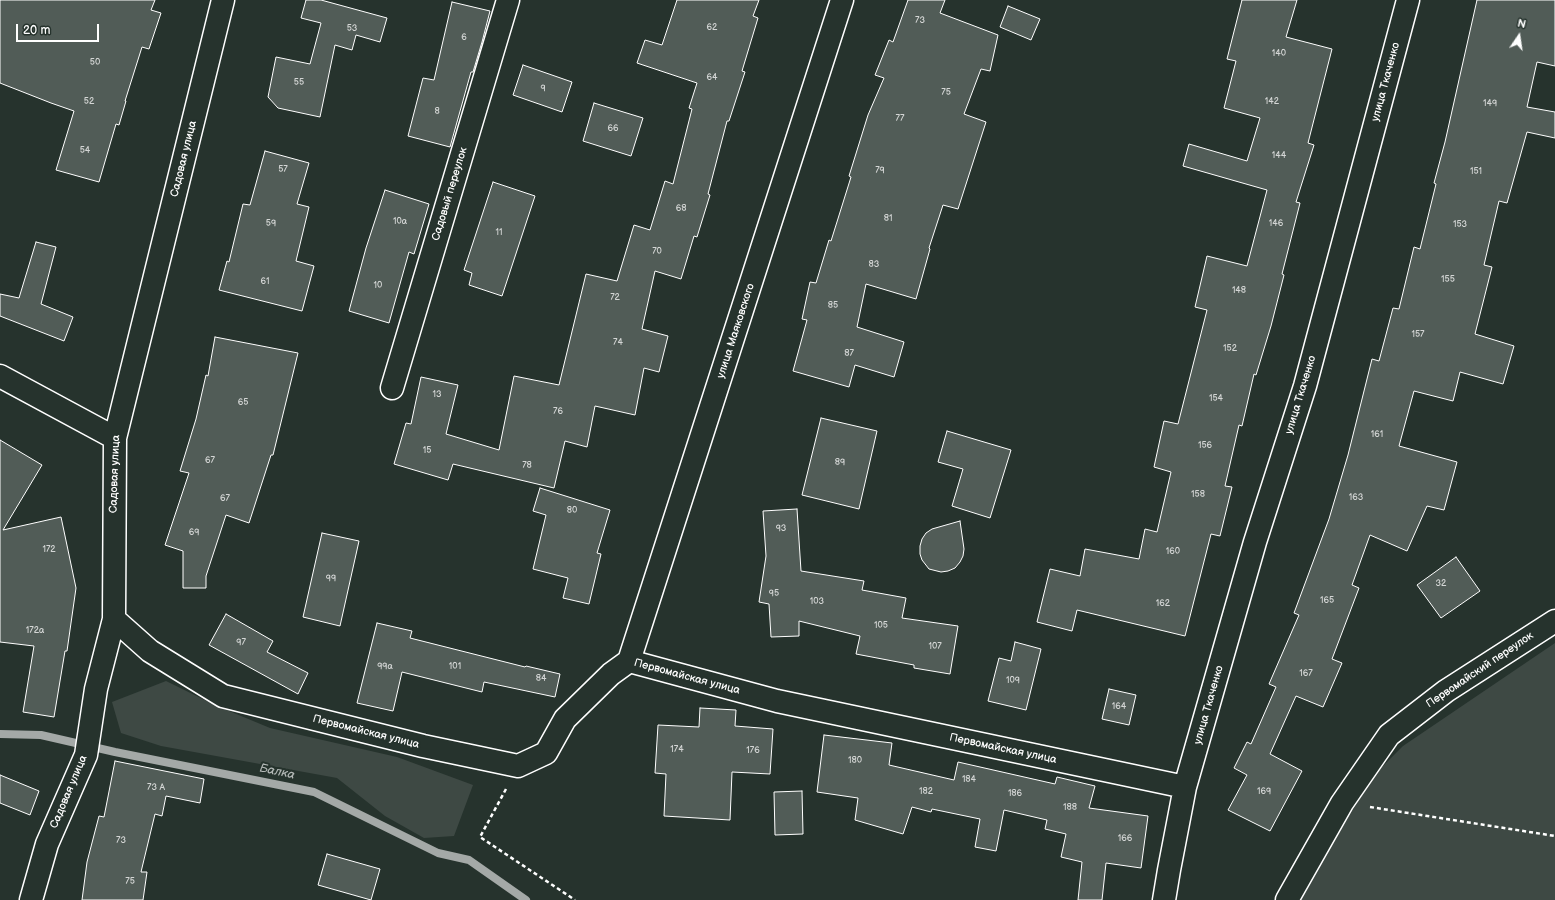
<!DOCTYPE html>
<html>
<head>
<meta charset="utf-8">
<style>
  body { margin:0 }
  #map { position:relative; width:1555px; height:900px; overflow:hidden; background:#26332d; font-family:"Balsamiq Sans",sans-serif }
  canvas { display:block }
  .north { position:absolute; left:1499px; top:16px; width:40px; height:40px; -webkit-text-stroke:3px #26332d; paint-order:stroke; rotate:13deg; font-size:11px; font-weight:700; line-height:16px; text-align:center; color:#fff }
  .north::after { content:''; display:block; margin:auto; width:14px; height:18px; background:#fff; clip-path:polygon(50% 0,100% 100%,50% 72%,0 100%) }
  .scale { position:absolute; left:16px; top:24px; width:83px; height:18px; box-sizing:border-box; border:2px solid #fff; border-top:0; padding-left:5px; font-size:12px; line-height:14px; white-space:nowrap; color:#fff; -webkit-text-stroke:3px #26332d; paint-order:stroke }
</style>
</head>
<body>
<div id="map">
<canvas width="1555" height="900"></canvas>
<div class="north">N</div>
<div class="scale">20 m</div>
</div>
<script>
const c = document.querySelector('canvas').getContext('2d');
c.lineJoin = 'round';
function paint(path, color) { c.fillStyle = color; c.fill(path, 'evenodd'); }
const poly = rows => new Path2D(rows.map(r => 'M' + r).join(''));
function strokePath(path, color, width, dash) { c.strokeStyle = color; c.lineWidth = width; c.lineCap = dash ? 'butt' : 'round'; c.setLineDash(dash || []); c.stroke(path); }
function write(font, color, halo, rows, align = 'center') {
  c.font = font + ' "Balsamiq Sans",sans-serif'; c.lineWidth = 4; c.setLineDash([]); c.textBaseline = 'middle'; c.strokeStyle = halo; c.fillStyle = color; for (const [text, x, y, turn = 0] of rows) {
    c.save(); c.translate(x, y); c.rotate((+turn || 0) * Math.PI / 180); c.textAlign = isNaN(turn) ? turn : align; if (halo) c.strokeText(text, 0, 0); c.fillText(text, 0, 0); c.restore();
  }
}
paint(poly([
  [1555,643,1555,900,1298,900,1374,775,1403,746],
  [166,681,217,706,270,728,397,757,473,785,454,836,424,838,385,816,337,778,161,746,121,733,112,702]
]), '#3e4944');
strokePath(poly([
  [0,734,41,735,115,752,314,792,438,853,469,860,526,900]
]), '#a4a9a7', 8);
const building = poly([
  [0,0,155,0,151,10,161,13,149,49,142,47,125,101,126,101,119,125,116,124,99,182,56,170,74,111,51,103,0,83,0,0],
  [306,0,321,0,387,18,380,42,356,35,352,50,335,45,320,117,278,108,268,97,276,57,310,64,321,23,301,18,306,0],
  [677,0,759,0,753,16,758,18,742,71,745,72,729,121,727,121,708,194,710,195,697,237,694,236,681,279,655,271,642,329,668,336,659,372,644,368,635,415,595,406,587,447,565,441,554,488,453,464,448,480,394,464,406,423,411,424,421,377,458,385,446,434,499,450,514,376,559,385,586,274,617,281,634,225,650,230,665,181,673,184,692,109,689,108,697,83,637,63,645,40,662,45,677,0],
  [908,0,945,0,940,13,998,35,990,71,981,69,964,114,986,122,958,209,943,205,929,248,930,249,916,299,866,284,857,327,904,342,894,377,855,365,849,387,793,371,807,320,802,319,810,282,816,283,829,240,831,241,851,177,849,176,868,115,884,78,875,75,889,40,893,42,908,0],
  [1242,0,1297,0,1286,37,1332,49,1308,143,1314,145,1296,202,1300,203,1282,274,1284,275,1271,326,1256,375,1254,374,1242,426,1239,425,1225,486,1232,487,1220,536,1211,534,1185,636,1077,610,1072,631,1037,622,1050,569,1080,576,1085,549,1139,559,1145,529,1157,532,1171,472,1154,467,1164,421,1178,424,1207,310,1195,307,1207,256,1247,266,1267,190,1183,166,1189,144,1247,161,1260,118,1224,108,1236,61,1227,59,1242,0],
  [1477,0,1555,0,1555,66,1537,62,1527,107,1555,112,1555,138,1527,132,1507,203,1499,201,1484,265,1492,267,1475,334,1514,346,1503,384,1460,372,1453,401,1414,391,1399,446,1457,462,1444,510,1427,506,1407,551,1370,535,1352,585,1359,588,1332,659,1342,663,1323,707,1296,696,1270,754,1302,771,1270,831,1228,810,1247,775,1234,768,1247,742,1251,744,1276,687,1269,684,1299,615,1294,613,1329,519,1348,455,1372,359,1379,361,1393,308,1399,309,1414,247,1420,249,1436,184,1434,183,1445,142,1477,0],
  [452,2,490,11,482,42,473,72,471,72,450,147,408,136,423,78,434,80,452,2],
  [1008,6,1040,19,1031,40,1000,27,1008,6],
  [523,65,572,82,562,112,513,95,523,65],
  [594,103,643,118,631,156,583,141,594,103],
  [265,151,309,163,297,204,309,207,296,261,314,266,302,311,219,290,227,261,229,262,243,204,250,205,265,151],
  [493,182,535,196,502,296,469,285,472,273,464,270,493,182],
  [385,190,429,204,414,254,409,252,389,323,349,311,366,248,385,190],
  [36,242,56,247,41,304,73,317,64,341,0,316,0,294,19,298,36,242],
  [215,337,298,353,273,455,271,455,249,523,226,515,206,576,206,588,183,588,183,551,165,545,189,473,180,471,196,419,206,375,208,376,215,337],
  [821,418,877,431,859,509,802,495,821,418],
  [947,431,1011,450,990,518,952,506,963,469,938,462,947,431],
  [0,440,42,465,3,530,61,517,76,588,67,651,65,651,54,717,23,712,34,646,0,642,0,440],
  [540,488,610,510,597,553,601,554,589,604,563,598,568,578,533,569,546,515,533,511,540,488],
  [797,509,801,571,864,581,862,590,906,598,902,618,958,626,950,674,914,668,914,665,856,654,860,636,799,621,799,636,771,637,769,604,759,602,766,556,763,511,797,509],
  [960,521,964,549,963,556,960,562,955,568,948,571,941,572,929,569,922,560,920,554,920,546,922,539,926,533,932,529,960,521],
  [322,533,359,541,340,626,303,617,322,533],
  [1456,557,1480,591,1441,618,1417,585,1456,557],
  [226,614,273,641,267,652,308,673,298,694,209,645,226,614],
  [377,623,412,631,410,638,525,667,526,666,560,674,555,697,484,682,482,692,402,672,393,711,357,703,377,623],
  [1015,642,1041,649,1026,710,988,701,999,658,1011,661,1015,642],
  [1109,689,1136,695,1129,725,1102,719,1109,689],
  [700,708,736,710,735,726,773,729,770,774,732,772,730,820,664,816,666,774,655,773,658,725,699,727,700,708],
  [824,735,892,743,889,765,954,780,958,762,1055,784,1057,777,1095,786,1089,808,1148,816,1141,868,1106,863,1102,900,1078,900,1082,862,1061,857,1066,834,1045,829,1047,820,1004,810,996,851,975,847,980,819,932,809,931,812,912,807,903,834,855,820,858,798,817,792,824,735],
  [115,761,204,779,200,803,166,796,162,816,155,814,141,872,147,872,143,900,82,900,87,862,99,816,104,817,115,761],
  [0,775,39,791,30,815,0,803,0,775],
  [802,791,803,834,775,835,774,792,802,791],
  [327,854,380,869,371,900,318,885,327,854]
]);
paint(building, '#515c57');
strokePath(building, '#fff', 1);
const minor = poly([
  [0,376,115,438],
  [392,388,508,0],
  [114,619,150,651,223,696,423,746,518,766,546,753,565,719,611,674,629,661,777,701,1185,787],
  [629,661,842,0],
  [31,900,47,844,86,755,96,689,114,619,115,438,223,0],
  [1164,900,1169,870,1185,787,1255,542,1305,386,1408,0],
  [1287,900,1342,803,1389,735,1446,691,1555,621]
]);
strokePath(minor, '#fff', 25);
strokePath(poly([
  [506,789,480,837,575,900],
  [1370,807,1555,836]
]), '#fff', 2.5, [4, 3]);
strokePath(minor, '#26332d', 22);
write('9px', '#d4d6d5', null, [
  ["73",920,21],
  ["62",712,28],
  ["53",352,29],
  ["6",464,38],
  ["140",1279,54],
  ["50",95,63],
  ["64",712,78],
  ["55",299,83],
  ["9",543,89],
  ["75",946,93],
  ["52",89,102],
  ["142",1272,102],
  ["149",1490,104],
  ["8",437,112],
  ["77",900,119],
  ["66",613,129],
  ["54",85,151],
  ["144",1279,156],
  ["57",283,170],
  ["79",880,171],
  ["151",1476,172],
  ["68",681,209],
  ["81",888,219],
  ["10а",400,222],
  ["59",271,224],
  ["146",1276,224],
  ["153",1460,225],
  ["11",499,233],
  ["70",657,252],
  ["83",874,265],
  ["155",1448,280],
  ["61",265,282],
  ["10",378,286],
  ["148",1239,291],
  ["72",615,298],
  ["85",833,306],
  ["157",1418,335],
  ["74",618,343],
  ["152",1230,349],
  ["87",849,354],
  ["13",437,395],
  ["154",1216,399],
  ["65",243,403],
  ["76",558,412],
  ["161",1377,435],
  ["156",1205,446],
  ["15",427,451],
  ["67",210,461],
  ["89",840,463],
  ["78",527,466],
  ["158",1198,495],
  ["163",1356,498],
  ["67",225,499],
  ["80",572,511],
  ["93",781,529],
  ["69",194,533],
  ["172",49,550],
  ["160",1173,552],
  ["99",331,579],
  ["32",1441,584],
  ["95",774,594],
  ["165",1327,601],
  ["103",817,602],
  ["162",1163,604],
  ["105",881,626],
  ["172а",35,631],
  ["97",241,643],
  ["107",935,647],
  ["99а",385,667],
  ["101",455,667],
  ["167",1306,674],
  ["84",541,679],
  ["109",1013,681],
  ["164",1119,707],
  ["174",677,750],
  ["176",753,751],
  ["180",855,761],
  ["184",969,780],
  ["73 A",156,788],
  ["182",926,792],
  ["169",1264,792],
  ["186",1015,794],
  ["188",1070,808],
  ["166",1125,839],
  ["73",121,841],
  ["75",130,882]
]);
write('11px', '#fff', '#26332d', [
  ["улица Ткаченко",1386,82,-75],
  ["Садовая улица",184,159,-76],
  ["Садовый переулок",450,194,-73],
  ["улица Маяковского",736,331,-72],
  ["улица Ткаченко",1301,395,-73],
  ["Садовая улица",115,474,-88],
  ["Первомайский переулок",1480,670,-34],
  ["Первомайская улица",687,677,15],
  ["улица Ткаченко",1209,705,-74],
  ["Первомайская улица",366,732,14],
  ["Первомайская улица",1003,749,12],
  ["Садовая улица",69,792,-67]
]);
write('italic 12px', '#b3b8b6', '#26332d', [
  ["Балка",277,772,12]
]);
</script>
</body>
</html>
